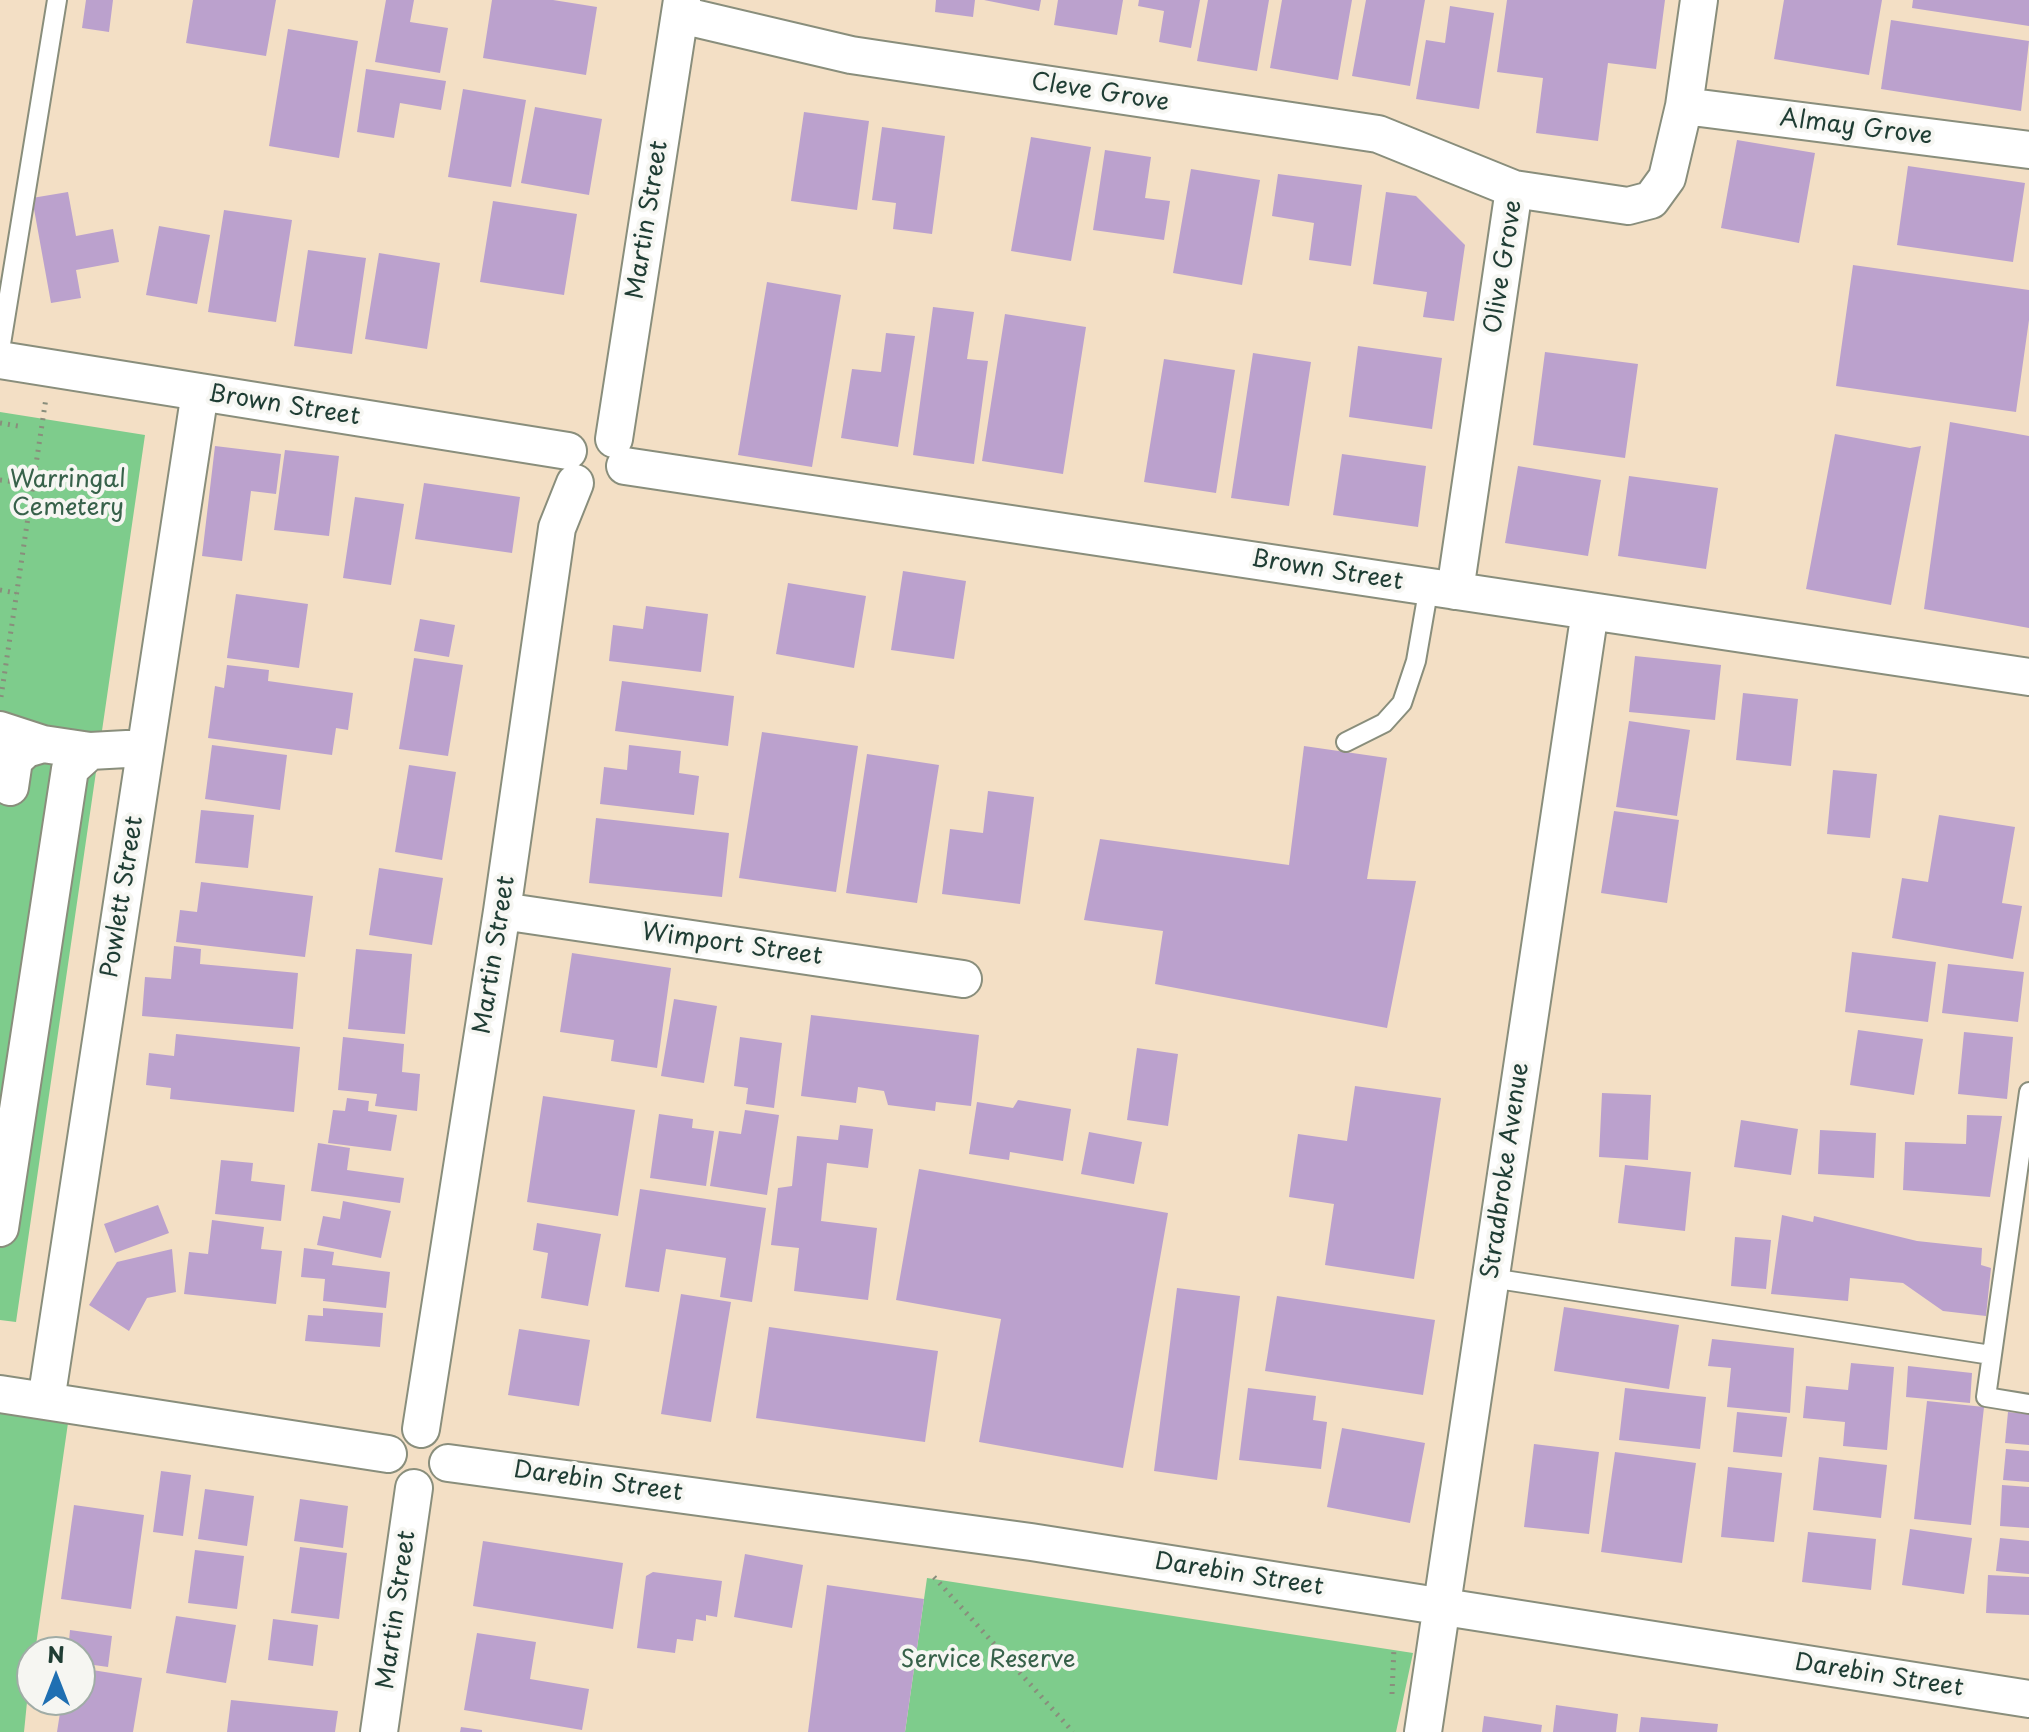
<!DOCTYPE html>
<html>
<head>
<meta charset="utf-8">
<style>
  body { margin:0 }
  #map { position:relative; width:2029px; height:1732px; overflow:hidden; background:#f3dfc5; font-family:"Playpen Sans",sans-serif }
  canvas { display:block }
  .north { position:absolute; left:16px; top:1636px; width:80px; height:80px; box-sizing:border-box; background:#f6f6f2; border:2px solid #a0aca6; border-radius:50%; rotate:0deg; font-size:22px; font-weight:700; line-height:32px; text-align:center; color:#1f3d34 }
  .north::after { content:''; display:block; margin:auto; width:28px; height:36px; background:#1f6fb2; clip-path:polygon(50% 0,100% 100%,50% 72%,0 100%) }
</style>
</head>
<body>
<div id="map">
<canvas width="2029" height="1732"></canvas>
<div class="north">N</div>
</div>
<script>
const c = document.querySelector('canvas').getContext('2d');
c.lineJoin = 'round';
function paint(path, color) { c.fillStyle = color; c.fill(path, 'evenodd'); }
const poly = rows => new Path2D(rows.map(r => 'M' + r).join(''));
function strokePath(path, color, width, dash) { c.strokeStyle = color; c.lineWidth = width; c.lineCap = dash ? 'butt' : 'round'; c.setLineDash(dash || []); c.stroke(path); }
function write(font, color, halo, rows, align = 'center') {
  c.font = font + ' "Playpen Sans",sans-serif'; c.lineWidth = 8; c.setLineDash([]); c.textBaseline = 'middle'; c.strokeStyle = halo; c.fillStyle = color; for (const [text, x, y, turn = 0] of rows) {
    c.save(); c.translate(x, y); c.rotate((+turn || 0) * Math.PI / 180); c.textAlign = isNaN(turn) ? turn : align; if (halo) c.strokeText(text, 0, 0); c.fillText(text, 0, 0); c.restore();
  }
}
paint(poly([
  [0,412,145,435,16,1322,0,1320],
  [0,1412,68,1423,35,1652,32,1652,24,1732,0,1732],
  [927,1578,1413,1653,1396,1732,905,1732]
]), '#7ecc8c');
paint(poly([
  [86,0,113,0,109,32,82,28],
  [193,0,276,0,266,56,186,43],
  [386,0,414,0,410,22,448,28,440,73,375,62],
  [492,0,553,0,597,7,586,75,483,58],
  [936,0,975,0,973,17,935,12],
  [984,0,1041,0,1039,11],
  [1058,0,1123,0,1117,35,1054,25],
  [1139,0,1200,0,1191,48,1159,42,1164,11,1138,6],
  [1208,0,1269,0,1257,71,1197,61],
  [1282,0,1352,0,1338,80,1270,68],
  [1366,0,1425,0,1410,86,1352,76],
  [1507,0,1665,0,1656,69,1608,63,1598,141,1536,133,1543,78,1497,72],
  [1784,0,1882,0,1869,75,1774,59],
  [1913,0,2029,0,2029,26,1912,8],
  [1450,6,1494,13,1479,109,1416,99,1426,40,1445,43],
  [1891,20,2029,41,2021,111,1881,89],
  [288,29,358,41,339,158,269,146],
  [366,69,446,81,441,110,400,103,394,138,357,132],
  [463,89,526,100,511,187,448,177],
  [535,107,602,119,589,195,521,183],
  [804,112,869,121,857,210,791,201],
  [882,127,945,136,932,234,893,229,896,203,872,200],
  [1031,137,1091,147,1071,261,1011,251],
  [1737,140,1815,153,1799,243,1721,228],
  [1105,150,1151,157,1145,198,1170,201,1164,240,1093,230],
  [1908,166,2025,183,2013,262,1897,245],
  [1191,169,1260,180,1242,285,1173,273],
  [1278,174,1362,185,1351,266,1309,260,1314,223,1272,216],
  [68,192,76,236,113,229,119,262,76,270,81,298,51,303,32,198],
  [1386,192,1416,196,1465,245,1454,321,1423,317,1427,292,1373,284],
  [493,201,577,214,564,295,480,282],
  [224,210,292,220,276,322,208,312],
  [159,226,210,235,197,304,146,295],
  [308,250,366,258,352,354,294,346],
  [379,253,440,263,427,349,365,339],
  [1853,265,2029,290,2029,320,2016,412,1836,386],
  [767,282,841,295,812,467,738,455],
  [933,307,974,312,967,359,988,361,974,464,913,455],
  [1005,314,1086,327,1063,474,982,461],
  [886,333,915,336,898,447,841,438,852,369,881,372],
  [1358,346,1442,358,1432,429,1349,417],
  [1545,352,1638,364,1625,458,1533,445],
  [1253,353,1311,362,1289,506,1231,498],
  [1164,359,1235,370,1216,493,1144,482],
  [1950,422,2029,436,2029,628,1924,609],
  [1835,434,1910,448,1921,446,1891,605,1806,589],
  [215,446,281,454,276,494,251,491,242,561,202,556],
  [285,450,339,456,329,536,274,530],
  [1342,454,1426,466,1418,527,1333,515],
  [1518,466,1601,480,1588,556,1505,543],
  [1629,476,1718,488,1706,569,1618,556],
  [424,483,520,497,512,553,415,539],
  [355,497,404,504,391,585,343,578],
  [903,571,966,581,954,659,891,650],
  [788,583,866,596,854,668,776,654],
  [236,594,308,604,299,668,227,658],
  [646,606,708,614,701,672,609,661,613,625,643,629],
  [420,619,455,625,449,657,414,651],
  [1635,656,1721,665,1715,720,1629,712],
  [414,658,463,665,448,756,399,749],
  [227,665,269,670,268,681,353,693,348,730,336,728,332,755,208,738,215,686,224,688],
  [622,681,734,696,728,746,615,731],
  [1743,693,1798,699,1791,766,1736,760],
  [1629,721,1690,730,1677,816,1616,807],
  [762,732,858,746,836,892,739,878],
  [212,745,287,755,280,810,205,799],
  [629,745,681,751,679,773,699,776,694,815,600,804,604,767,627,770],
  [1304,746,1387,758,1367,879,1416,881,1387,1028,1155,984,1163,931,1084,920,1100,839,1289,865],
  [867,754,939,765,917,903,846,893],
  [409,765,456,772,442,860,395,852],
  [1833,770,1877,774,1870,838,1827,834],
  [988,791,1034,797,1020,904,942,894,950,829,983,833],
  [201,810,254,815,248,868,195,863],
  [1614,811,1679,820,1667,903,1601,893],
  [1939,815,2015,827,2002,903,2022,906,2013,959,1892,938,1902,878,1928,882],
  [596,818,729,833,722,897,589,883],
  [379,868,443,878,432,945,369,935],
  [201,882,313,896,305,957,176,942,180,910,197,912],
  [174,946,201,949,200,964,298,973,293,1029,142,1016,145,977,171,979],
  [356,949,412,954,405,1034,348,1029],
  [1852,952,1936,962,1928,1022,1845,1012],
  [572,953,671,968,657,1068,611,1061,614,1040,560,1032],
  [1948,964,2024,972,2018,1022,1942,1013],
  [674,999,717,1006,704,1083,661,1076],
  [811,1015,979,1035,971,1106,936,1102,935,1111,888,1105,884,1091,858,1087,856,1103,801,1096],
  [1858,1030,1923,1039,1914,1095,1850,1085],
  [1964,1032,2013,1037,2007,1099,1958,1094],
  [176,1034,300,1047,294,1112,170,1099,171,1088,146,1085,149,1053,174,1056],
  [343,1037,404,1044,402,1072,420,1074,417,1111,375,1106,377,1094,338,1090],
  [740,1037,782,1043,774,1108,746,1104,748,1088,734,1086],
  [1137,1048,1178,1054,1168,1126,1127,1120],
  [1355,1086,1441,1098,1414,1279,1325,1265,1334,1204,1289,1197,1298,1134,1347,1141],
  [1602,1093,1651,1095,1648,1160,1599,1157],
  [543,1096,635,1110,618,1216,527,1202],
  [347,1098,369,1101,368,1111,397,1115,391,1151,328,1143,333,1110,345,1111],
  [1018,1100,1071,1109,1063,1161,1010,1152,1009,1160,969,1154,977,1102,1013,1108],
  [745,1110,779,1115,767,1195,710,1186,719,1131,741,1134],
  [659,1114,693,1119,692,1128,714,1131,706,1186,650,1178],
  [1967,1115,2002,1116,1990,1197,1903,1190,1905,1142,1966,1144],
  [1741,1120,1798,1129,1791,1175,1734,1167],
  [840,1125,873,1129,868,1168,827,1163,821,1221,877,1228,868,1300,794,1291,799,1248,771,1245,778,1188,792,1186,797,1136,838,1140],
  [1820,1130,1876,1133,1874,1178,1818,1174],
  [1089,1132,1142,1142,1134,1184,1081,1174],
  [318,1143,350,1148,347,1170,404,1178,400,1203,311,1191],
  [221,1160,253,1163,251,1181,285,1185,281,1221,215,1214],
  [1625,1165,1691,1172,1685,1231,1618,1223],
  [919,1169,1168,1213,1123,1468,979,1442,1001,1319,896,1300],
  [640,1189,766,1208,752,1302,720,1297,726,1258,666,1249,659,1292,625,1287],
  [343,1201,391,1211,381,1258,317,1245,323,1216,340,1219],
  [158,1205,169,1233,115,1253,104,1224],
  [1782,1215,1813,1222,1814,1216,1917,1241,1982,1248,1981,1265,1991,1268,1986,1316,1943,1311,1903,1283,1850,1278,1848,1301,1771,1294],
  [212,1220,264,1227,261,1249,282,1251,276,1304,184,1294,189,1252,208,1254],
  [537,1223,601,1234,588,1306,541,1298,548,1253,533,1250],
  [1735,1237,1771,1240,1766,1289,1731,1286],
  [304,1248,334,1252,332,1265,390,1272,386,1308,323,1301,325,1279,301,1277],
  [172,1249,176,1292,147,1298,129,1331,89,1305,117,1262],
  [1177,1288,1240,1296,1217,1480,1154,1471],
  [681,1294,731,1302,711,1422,661,1414],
  [1277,1296,1435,1320,1423,1395,1265,1371],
  [1564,1307,1679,1325,1669,1389,1554,1371],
  [323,1308,383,1313,380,1347,305,1341,308,1315,323,1316],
  [769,1327,938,1351,925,1442,756,1418],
  [519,1329,590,1340,579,1406,508,1395],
  [1712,1339,1794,1348,1790,1413,1727,1407,1731,1368,1708,1366],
  [1851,1363,1894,1367,1887,1450,1843,1446,1845,1422,1803,1418,1806,1386,1848,1390],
  [1908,1366,1972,1373,1970,1403,1906,1397],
  [1248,1388,1316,1396,1313,1420,1327,1422,1321,1469,1239,1460],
  [1625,1388,1706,1397,1700,1449,1619,1440],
  [1927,1401,1984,1407,1971,1525,1914,1519],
  [1737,1412,1787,1417,1782,1457,1733,1452],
  [2008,1412,2029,1414,2029,1445,2005,1443],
  [1342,1428,1425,1443,1410,1523,1327,1507],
  [1534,1444,1599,1452,1589,1534,1524,1527],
  [2006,1449,2029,1451,2029,1482,2003,1480],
  [1615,1452,1696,1463,1682,1563,1601,1552],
  [1819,1457,1887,1465,1881,1518,1813,1510],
  [1728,1467,1782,1473,1774,1542,1721,1537],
  [161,1471,191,1475,183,1536,153,1532],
  [2002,1485,2029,1487,2029,1528,2000,1526],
  [205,1489,254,1496,247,1546,198,1539],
  [300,1499,348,1506,343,1548,294,1541],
  [74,1505,144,1515,131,1609,61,1599],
  [1910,1529,1972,1538,1964,1594,1902,1585],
  [1808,1532,1876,1539,1871,1590,1802,1582],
  [2000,1538,2029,1541,2029,1574,1996,1571],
  [483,1541,623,1563,613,1629,473,1606],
  [300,1547,347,1553,339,1619,291,1613],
  [195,1550,244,1556,237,1609,188,1603],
  [745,1554,803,1565,792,1628,734,1617],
  [653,1572,722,1581,717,1617,706,1615,706,1621,696,1619,693,1641,677,1639,675,1653,637,1648,646,1576],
  [1988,1575,2029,1577,2029,1615,1986,1613],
  [827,1585,924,1599,905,1732,808,1732],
  [176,1616,236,1625,226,1683,166,1673],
  [273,1619,318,1625,313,1666,268,1660],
  [70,1630,112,1636,108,1667,80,1663,80,1652,68,1652],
  [477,1633,536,1642,530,1679,589,1689,582,1730,464,1710],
  [80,1668,142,1678,133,1732,57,1732,62,1700,80,1700],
  [231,1700,338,1711,335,1732,227,1732],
  [1556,1705,1618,1714,1616,1732,1553,1732],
  [1484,1716,1542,1725,1541,1732,1482,1732],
  [1641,1717,1718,1724,1717,1732,1639,1732],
  [461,1727,482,1730,482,1732,460,1732]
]), '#bba1cd');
const lane = poly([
  [0,350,57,0],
  [1346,742,1384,723,1402,703,1416,661,1429,586],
  [2029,1092,1986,1397,2029,1404],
  [1491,1278,1991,1355]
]);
const street = poly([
  [681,15,851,55,1378,134,1514,189],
  [1684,106,2029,150],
  [0,360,568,451],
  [614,439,682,0],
  [625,466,2029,677],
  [1455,591,1514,189,1628,206,1651,200,1667,178,1684,106,1699,0],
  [0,730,43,744],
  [10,787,14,760,26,749,43,744,90,751],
  [502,911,963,979],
  [0,1228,70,769,90,751,145,748],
  [0,1394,388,1454],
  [46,1401,200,392],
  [421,1429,502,911,557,528,575,483],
  [448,1463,1031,1542,2029,1699],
  [379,1732,414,1488],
  [1423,1732,1590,611]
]);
strokePath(lane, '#898e7c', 22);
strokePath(street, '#898e7c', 40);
strokePath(poly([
  [0,423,18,426],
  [0,480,33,484],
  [0,590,16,593],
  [1,697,46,398],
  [934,1577,1073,1732],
  [1392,1694,1394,1647]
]), '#898e7c', 5, [2, 6]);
strokePath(lane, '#fff', 18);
strokePath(street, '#fff', 36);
write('24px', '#1f3d34', '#f6f6f2', [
  ["Cleve Grove",1100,93,9],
  ["Almay Grove",1856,128,7],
  ["Martin Street",648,220,-81],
  ["Olive Grove",1504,267,-81],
  ["Brown Street",284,406,9],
  ["Brown Street",1327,571,9],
  ["Powlett Street",123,897,-81],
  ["Wimport Street",732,945,8],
  ["Martin Street",495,955,-81],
  ["Stradbroke Avenue",1506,1171,-82],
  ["Darebin Street",598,1482,8],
  ["Darebin Street",1239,1575,9],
  ["Martin Street",397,1610,-82],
  ["Darebin Street",1879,1676,9]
]);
write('24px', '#37614a', '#f6f6f2', [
  ["Warringal",68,480],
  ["Cemetery",68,508],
  ["Service Reserve",988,1660]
]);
</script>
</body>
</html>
